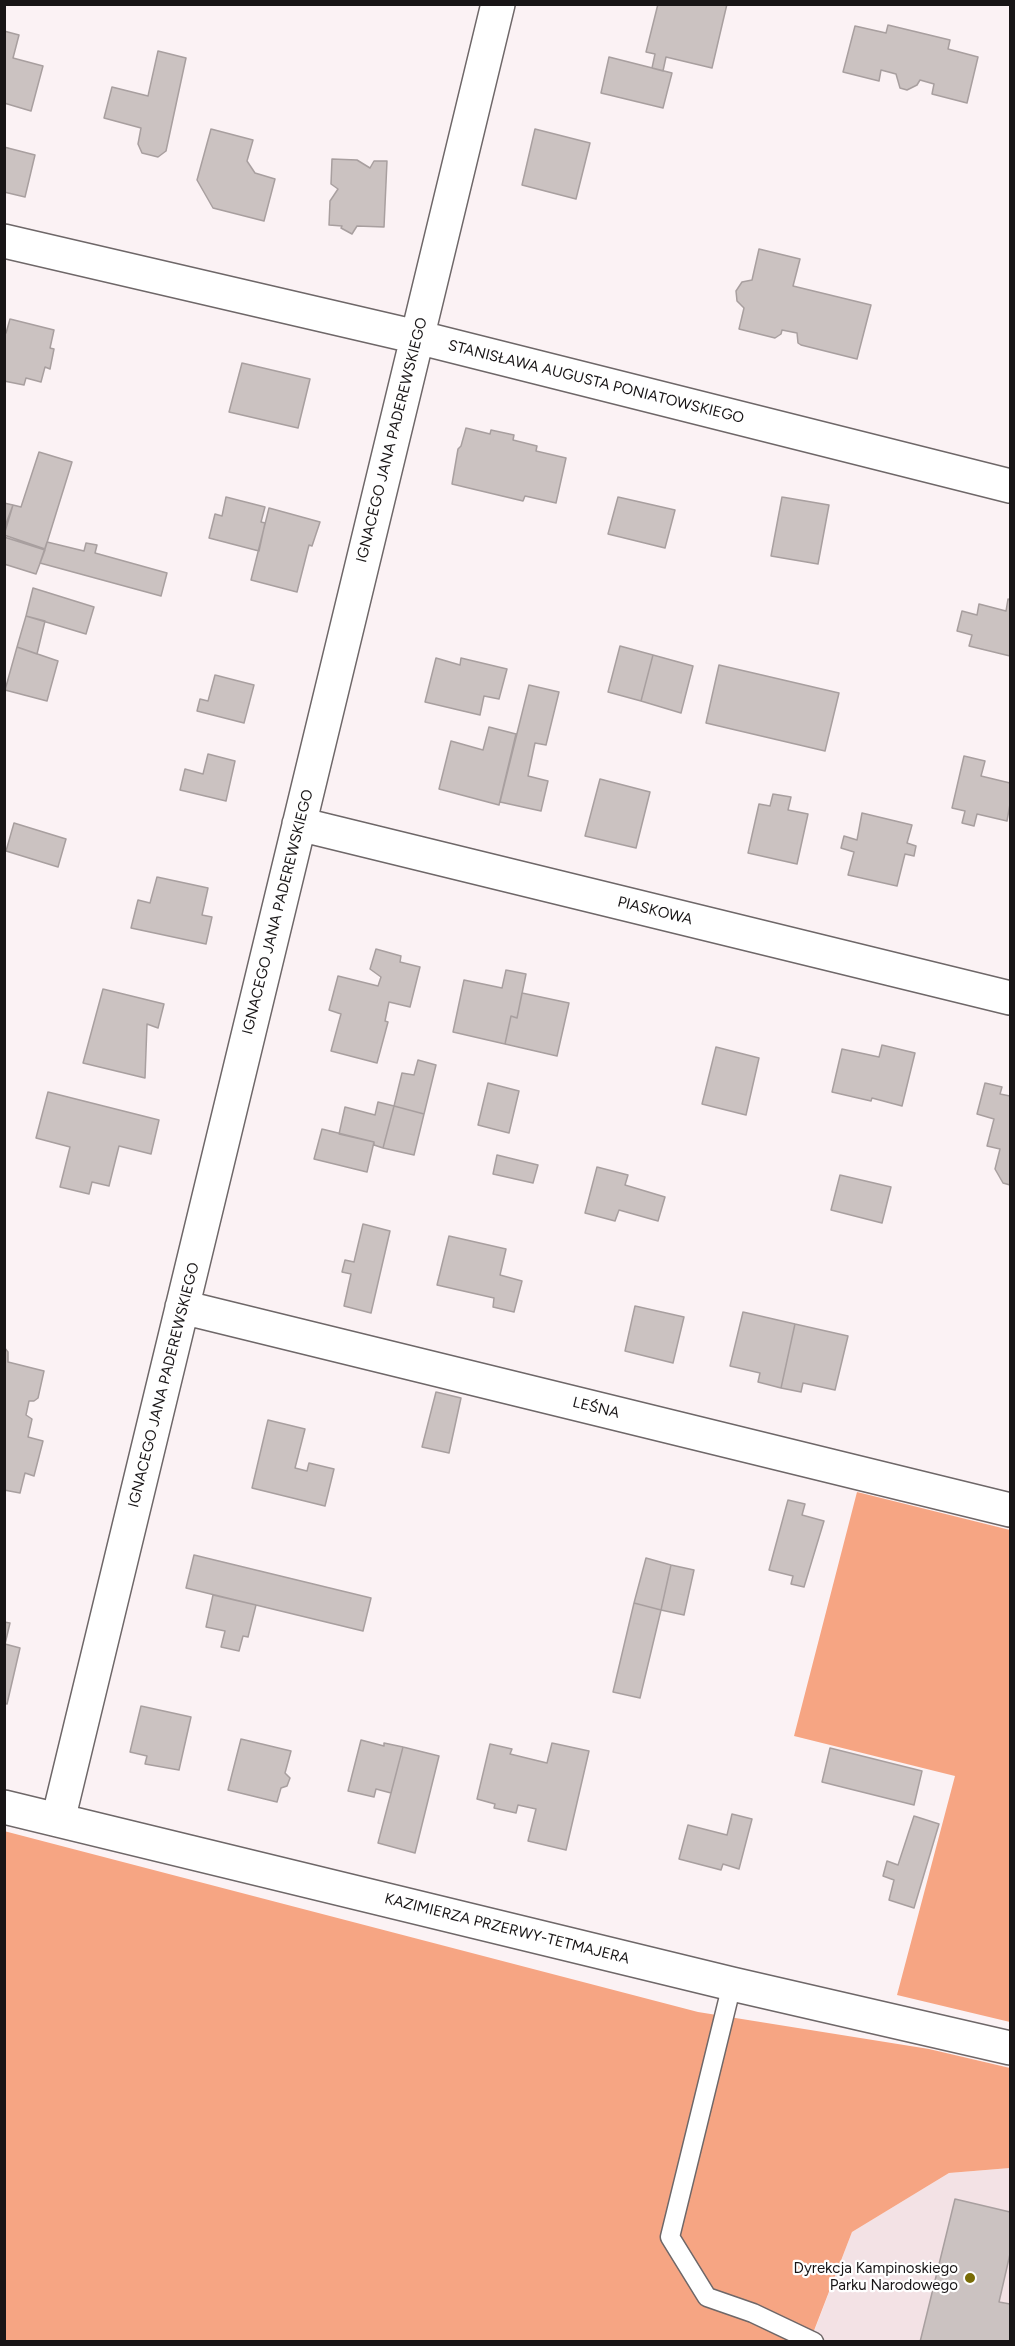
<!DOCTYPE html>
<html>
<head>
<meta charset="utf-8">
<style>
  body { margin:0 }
  #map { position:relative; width:1015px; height:2346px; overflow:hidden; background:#fbf2f4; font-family:Figtree,sans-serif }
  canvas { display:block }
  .frame { position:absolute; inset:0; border:6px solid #181516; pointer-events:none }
</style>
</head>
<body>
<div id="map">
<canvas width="1015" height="2346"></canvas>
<div class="frame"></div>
</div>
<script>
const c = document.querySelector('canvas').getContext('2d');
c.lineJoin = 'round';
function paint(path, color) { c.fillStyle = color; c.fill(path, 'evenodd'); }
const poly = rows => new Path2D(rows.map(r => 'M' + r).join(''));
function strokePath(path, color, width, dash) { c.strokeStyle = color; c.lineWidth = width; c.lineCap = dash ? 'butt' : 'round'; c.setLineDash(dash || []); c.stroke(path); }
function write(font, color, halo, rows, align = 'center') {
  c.font = font + ' Figtree,sans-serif'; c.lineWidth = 4.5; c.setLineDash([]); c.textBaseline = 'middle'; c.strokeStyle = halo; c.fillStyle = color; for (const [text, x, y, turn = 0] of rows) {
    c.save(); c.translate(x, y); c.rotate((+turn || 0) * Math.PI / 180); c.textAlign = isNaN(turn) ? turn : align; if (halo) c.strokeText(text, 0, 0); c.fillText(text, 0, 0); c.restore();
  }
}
paint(poly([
  [1010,2168,1010,2341,810,2342,852,2232,949,2173]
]), '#f3e2e5');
paint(poly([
  [857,1492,1010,1530,1010,2022,897,1995,955,1776,794,1736],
  [4,1831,698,2012,929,2049,1010,2068,1010,2168,949,2173,852,2232,810,2341,5,2341]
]), '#f6a583');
const building = poly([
  [658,4,727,4,712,68,666,57,663,71,652,68,655,54,646,52,658,4],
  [888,25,950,40,948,49,978,57,967,103,932,94,934,84,920,80,917,85,907,90,900,88,896,74,881,70,879,81,843,72,855,26,886,33,888,25],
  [4,31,19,35,13,58,43,66,31,111,4,103,4,31],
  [158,51,186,58,166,151,158,157,142,153,138,144,141,128,104,118,112,87,148,96,158,51],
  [609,57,672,73,663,108,601,93,609,57],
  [211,129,253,140,247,161,255,173,275,179,264,221,213,208,197,180,211,129],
  [535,129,590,143,576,199,522,185,535,129],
  [4,147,35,155,25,197,4,192,4,147],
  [332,159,357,160,370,168,374,161,387,161,384,227,357,226,352,234,341,228,342,226,329,225,330,201,338,189,331,184,332,159],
  [759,249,800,259,793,286,871,305,857,359,801,345,798,343,797,333,782,330,781,334,775,338,739,329,744,308,737,301,736,291,742,282,752,280,759,249],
  [10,319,54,330,50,348,54,349,50,369,45,367,41,382,26,378,24,385,4,381,4,333,6,333,10,319],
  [242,363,310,379,298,428,229,412,242,363],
  [466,428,490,434,491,430,514,435,513,440,537,446,536,451,566,458,556,503,525,496,523,501,452,484,458,449,461,446,466,428],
  [39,452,72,462,45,549,4,535,13,505,21,507,39,452],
  [226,497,265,507,261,522,265,523,259,551,209,538,215,514,222,516,226,497],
  [618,497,675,510,665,548,608,534,618,497],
  [782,497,829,505,818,564,771,556,782,497],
  [4,503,13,505,4,529,4,503],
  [269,508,320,522,312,546,309,545,297,592,251,580,269,508],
  [4,537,45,550,36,574,4,564,4,537],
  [47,542,84,551,86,543,97,545,95,553,167,573,161,596,40,563,47,542],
  [33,588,94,607,86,634,26,616,33,588],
  [1008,599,1010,600,1010,656,969,646,972,635,957,631,962,611,977,615,979,604,1006,611,1008,599],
  [26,616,45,621,37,654,17,647,26,616],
  [620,646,653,655,641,701,608,692,620,646],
  [17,647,58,661,47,701,5,690,17,647],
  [653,655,693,666,681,713,641,701,653,655],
  [436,658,460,665,461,658,507,669,499,699,484,696,480,715,425,702,436,658],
  [719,665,839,693,825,751,706,723,719,665],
  [215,675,254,685,244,723,197,711,200,699,208,701,215,675],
  [529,685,559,692,546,745,535,743,528,776,548,781,541,811,500,802,529,685],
  [489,727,516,734,499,805,439,789,451,741,483,750,489,727],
  [208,754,235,761,226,801,180,790,185,769,203,774,208,754],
  [964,756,985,761,981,776,1010,783,1010,804,1007,821,977,814,974,826,962,823,965,811,952,808,964,756],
  [600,779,650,792,636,848,585,836,600,779],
  [773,794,791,797,788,810,808,814,797,864,748,853,759,804,770,806,773,794],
  [862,813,912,825,907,843,916,846,914,856,905,854,897,886,848,875,854,852,841,848,844,836,857,840,862,813],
  [14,823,66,839,58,867,6,851,14,823],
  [157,877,208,888,202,915,212,917,206,944,131,928,138,900,150,903,157,877],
  [376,949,401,956,400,962,420,967,410,1007,389,1002,385,1021,388,1022,377,1063,331,1051,341,1014,329,1010,338,976,378,986,381,977,370,969,376,949],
  [506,970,526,974,517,1018,511,1016,505,1044,453,1032,464,980,502,988,506,970],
  [103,989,164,1004,158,1028,147,1024,145,1078,83,1063,103,989],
  [522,993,569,1003,557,1056,505,1044,511,1016,517,1018,522,993],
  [882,1045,915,1053,902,1106,872,1098,871,1101,832,1092,842,1049,879,1057,882,1045],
  [716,1047,759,1058,746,1115,702,1104,716,1047],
  [418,1060,436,1065,424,1114,394,1106,402,1073,414,1075,418,1060],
  [488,1083,519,1091,509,1133,478,1125,488,1083],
  [985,1083,1002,1087,1000,1094,1010,1096,1010,1185,1003,1183,995,1169,1000,1149,987,1146,994,1119,977,1114,985,1083],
  [48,1092,159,1120,151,1154,119,1146,109,1186,92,1182,89,1194,60,1187,70,1147,36,1138,48,1092],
  [378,1102,394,1106,383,1148,374,1145,374,1142,339,1134,345,1107,375,1115,378,1102],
  [394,1106,424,1114,414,1155,383,1148,394,1106],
  [322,1129,374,1142,367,1172,314,1159,322,1129],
  [497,1155,538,1165,533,1183,493,1174,497,1155],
  [597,1167,628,1175,625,1185,665,1197,658,1221,619,1210,615,1221,585,1213,597,1167],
  [840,1175,891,1187,882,1223,831,1210,840,1175],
  [363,1224,390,1231,371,1313,344,1306,351,1274,342,1272,345,1260,354,1262,363,1224],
  [449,1236,506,1249,500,1275,522,1281,514,1312,493,1307,494,1298,437,1285,449,1236],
  [635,1306,684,1317,673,1363,625,1351,635,1306],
  [743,1312,795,1324,781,1388,758,1382,760,1373,730,1366,743,1312],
  [795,1324,848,1336,835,1390,803,1383,801,1392,781,1388,795,1324],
  [4,1347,8,1352,8,1362,44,1371,38,1398,34,1401,29,1401,26,1415,32,1419,28,1437,43,1441,34,1476,25,1473,20,1493,4,1490,4,1347],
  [436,1392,461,1398,449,1453,422,1447,436,1392],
  [268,1420,305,1429,295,1468,307,1471,309,1463,334,1469,325,1506,252,1488,268,1420],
  [788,1500,805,1504,802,1515,824,1521,804,1587,791,1584,793,1576,769,1570,788,1500],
  [194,1555,371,1598,363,1631,186,1588,194,1555],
  [646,1558,671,1565,661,1610,634,1603,646,1558],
  [671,1565,694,1570,684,1615,661,1610,671,1565],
  [213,1595,256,1605,248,1637,243,1636,239,1651,221,1647,225,1631,206,1627,213,1595],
  [634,1603,661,1610,640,1698,613,1692,634,1603],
  [4,1622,10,1623,5,1644,20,1648,7,1704,4,1703,4,1622],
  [141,1706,191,1717,179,1770,145,1764,147,1756,130,1752,141,1706],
  [241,1739,291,1751,285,1773,290,1778,287,1786,281,1788,277,1802,228,1790,241,1739],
  [361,1740,384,1746,384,1743,403,1747,391,1793,376,1789,374,1797,348,1791,361,1740],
  [552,1743,589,1751,566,1850,528,1841,536,1809,518,1805,516,1813,494,1808,495,1804,477,1799,490,1744,512,1749,510,1754,547,1763,552,1743],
  [403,1747,439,1756,415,1853,378,1843,403,1747],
  [830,1748,922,1771,914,1805,822,1782,830,1748],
  [732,1814,752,1819,739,1869,723,1864,721,1870,679,1859,688,1825,727,1835,732,1814],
  [914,1816,939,1824,914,1908,889,1900,894,1880,883,1876,887,1861,898,1865,914,1816],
  [955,2199,1010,2212,1010,2254,999,2302,1010,2304,1010,2342,920,2342,955,2199]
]);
paint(building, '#cbc2c1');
strokePath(building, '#a89f9f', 1.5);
const lane = poly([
  [732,1984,670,2237,707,2297,753,2313,814,2342]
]);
const street = poly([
  [4,241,417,337,1010,486],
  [299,824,1010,998],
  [182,1307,1010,1510],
  [4,1807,732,1984,1010,2048],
  [58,1820,498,4]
]);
strokePath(lane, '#6e6768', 21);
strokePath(street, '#6e6768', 36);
strokePath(lane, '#fff', 18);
strokePath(street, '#fff', 33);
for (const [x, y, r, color] of [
  [970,2278,6,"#796c06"]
]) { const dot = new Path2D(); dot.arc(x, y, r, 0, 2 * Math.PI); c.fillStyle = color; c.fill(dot); strokePath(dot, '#fff', 2); }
write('15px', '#181516', '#fff', [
  ["STANISŁAWA AUGUSTA PONIATOWSKIEGO",596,382,14],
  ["IGNACEGO JANA PADEREWSKIEGO",392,440,-76],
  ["PIASKOWA",655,911,14],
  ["IGNACEGO JANA PADEREWSKIEGO",278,912,-76],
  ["IGNACEGO JANA PADEREWSKIEGO",164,1385,-76],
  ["LEŚNA",596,1408,14],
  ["KAZIMIERZA PRZERWY-TETMAJERA",507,1929,14]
]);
write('15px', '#181516', '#fff', [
  ["Dyrekcja Kampinoskiego",958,2269],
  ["Parku Narodowego",958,2286]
], 'right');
</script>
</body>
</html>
